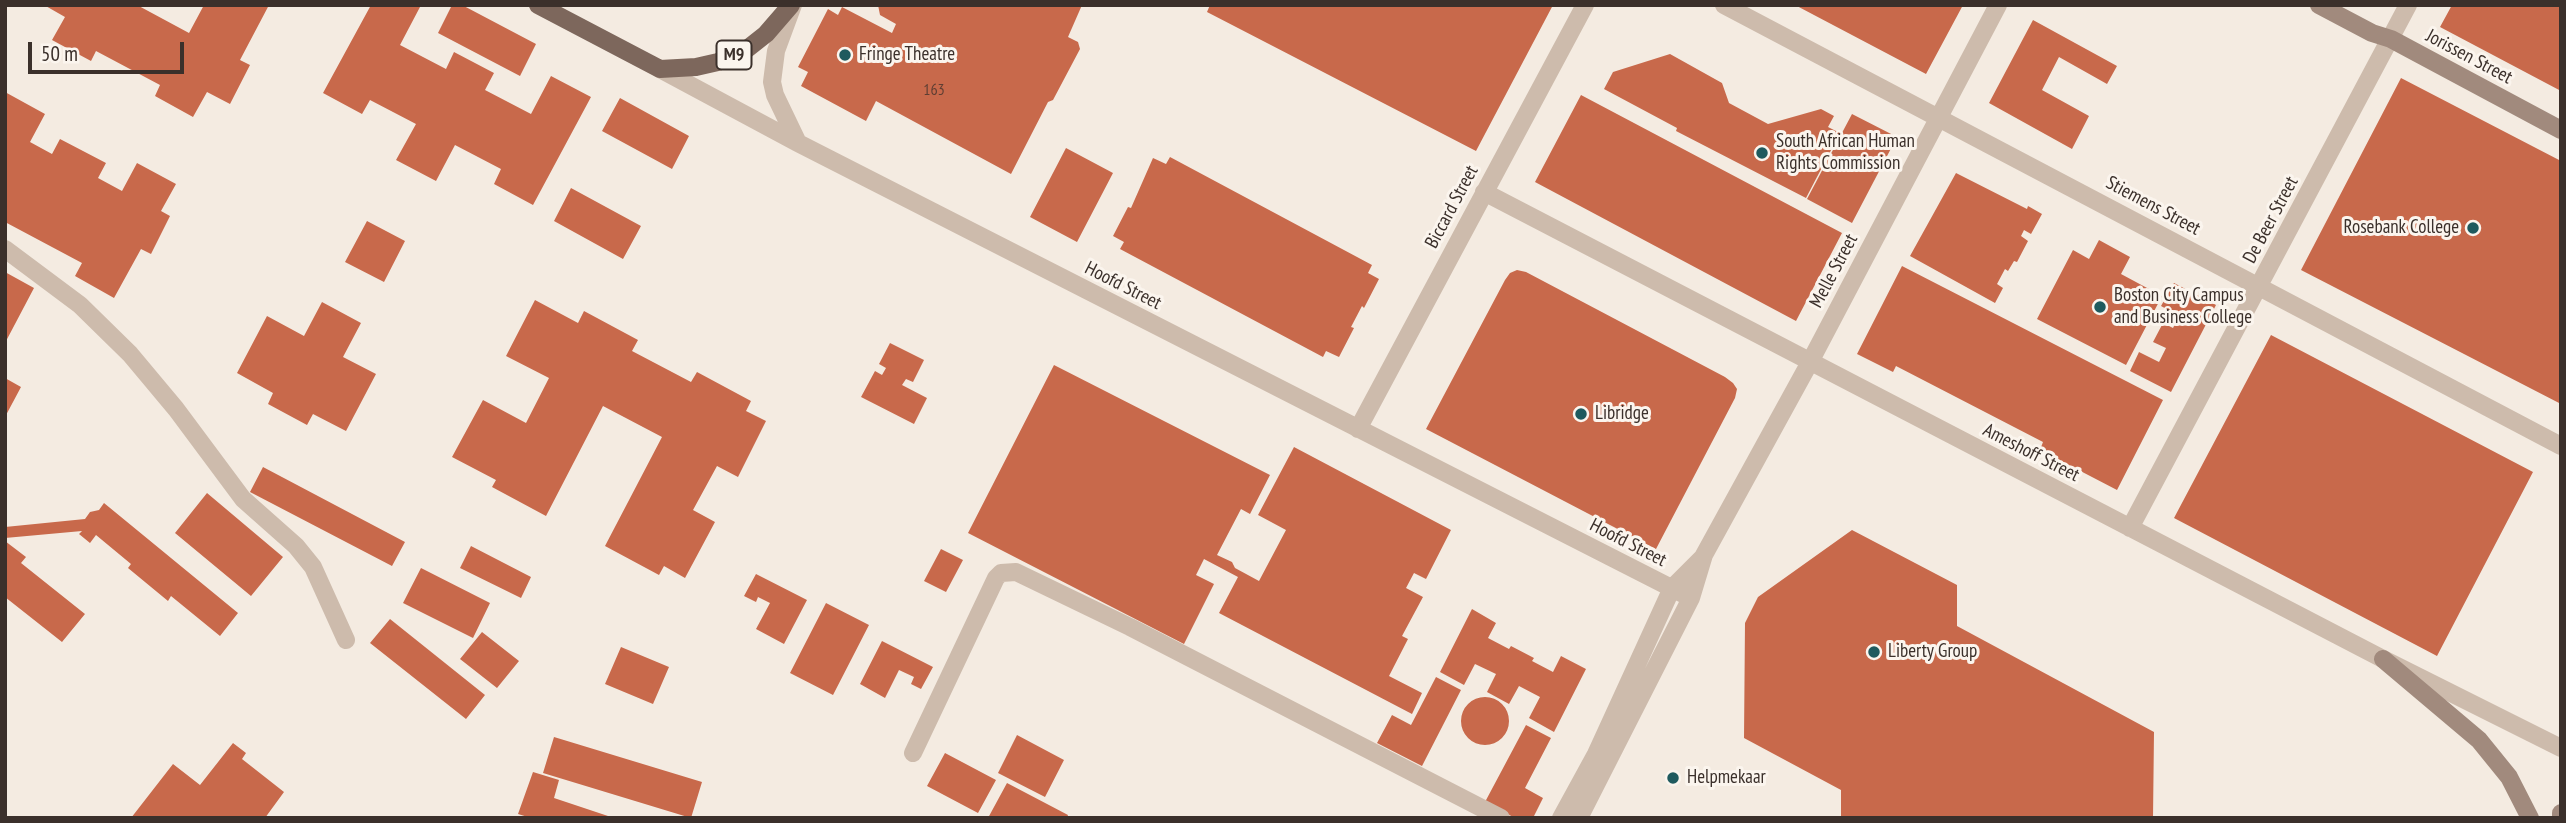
<!DOCTYPE html>
<html>
<head>
<meta charset="utf-8">
<style>
  body { margin:0 }
  #map { position:relative; width:2566px; height:823px; overflow:hidden; background:#f4ebe1; font-family:"PT Sans Narrow",sans-serif }
  canvas { display:block }
  .frame { position:absolute; inset:0; border:7px solid #3b302b; pointer-events:none }
  .scale { position:absolute; left:28px; top:42px; width:156px; height:32px; box-sizing:border-box; border:4px solid #3b302b; border-top:0; padding-left:9px; font-size:21px; line-height:24px; white-space:nowrap; color:#3b302b; -webkit-text-stroke:5px #fbf5ee; paint-order:stroke }
</style>
</head>
<body>
<div id="map">
<canvas width="2566" height="823"></canvas>
<div class="frame"></div>
<div class="scale">50 m</div>
</div>
<script>
const c = document.querySelector('canvas').getContext('2d');
c.lineJoin = 'round';
function paint(path, color) { c.fillStyle = color; c.fill(path, 'evenodd'); }
const poly = rows => new Path2D(rows.map(r => 'M' + r).join(''));
function strokePath(path, color, width, dash) { c.strokeStyle = color; c.lineWidth = width; c.lineCap = dash ? 'butt' : 'round'; c.setLineDash(dash || []); c.stroke(path); }
function write(font, color, halo, rows, align = 'center') {
  c.font = font + ' "PT Sans Narrow",sans-serif'; c.lineWidth = 6; c.setLineDash([]); c.textBaseline = 'middle'; c.strokeStyle = halo; c.fillStyle = color; for (const [text, x, y, turn = 0] of rows) {
    c.save(); c.translate(x, y); c.rotate((+turn || 0) * Math.PI / 180); c.textAlign = isNaN(turn) ? turn : align; if (halo) c.strokeText(text, 0, 0); c.fillText(text, 0, 0); c.restore();
  }
}
paint(poly([
  [44,5,137,5,189,33,204,5,269,5,240,60,250,65,230,104,207,92,193,117,155,96,160,85,96,51,91,61,52,40,65,17],
  [371,5,420,7,400,45,446,69,454,52,494,73,485,90,531,114,551,76,591,97,533,205,494,184,501,169,455,145,436,181,396,160,416,124,370,100,362,114,323,93],
  [452,5,462,5,536,44,520,76,438,33],
  [878,5,1082,5,1068,37,1078,42,1080,49,1053,100,1048,102,1011,174,876,101,866,121,801,86,808,72,798,67,828,9,838,15,842,7,892,33,896,24,880,15],
  [1210,5,1553,5,1476,151,1207,12],
  [1795,5,1963,5,1926,74],
  [2452,5,2561,5,2561,91,2440,27],
  [2033,20,2117,66,2107,84,2059,57,2042,90,2089,116,2072,149,1989,103],
  [1670,54,1722,83,1729,103,1768,124,1821,109,1834,116,1828,127,1840,133,1806,198,1676,131,1677,128,1604,89,1613,72],
  [2401,78,2561,161,2561,404,2301,270],
  [5,92,45,114,30,142,52,154,60,139,106,163,98,178,122,191,137,163,176,184,161,211,170,216,151,254,141,249,114,298,75,276,82,263,5,222],
  [1581,95,1842,233,1796,321,1535,182],
  [620,98,689,136,672,169,602,131],
  [1852,114,1897,137,1852,223,1807,199],
  [1066,148,1113,173,1077,242,1030,217],
  [1170,157,1372,265,1368,273,1379,279,1364,308,1362,306,1351,327,1354,328,1339,357,1326,351,1323,357,1120,249,1124,242,1113,236,1128,207,1131,208,1153,158,1166,164],
  [1956,173,2027,209,2028,206,2042,214,2031,234,2024,230,2021,236,2028,241,2017,262,2014,261,2008,271,2005,269,1997,284,2003,288,1995,303,1910,256],
  [571,188,641,226,623,259,554,221],
  [367,221,405,241,384,282,345,262],
  [2099,240,2130,257,2121,274,2162,296,2126,365,2037,319,2073,250,2089,259],
  [1902,266,2163,400,2117,490,2040,450,2043,442,1896,366,1893,372,1857,354],
  [1517,270,1526,272,1725,377,1733,383,1737,389,1735,398,1656,549,1426,429,1505,280,1510,273],
  [5,272,34,288,5,343],
  [2174,283,2216,305,2171,392,2130,371,2139,352,2159,362,2166,348,2153,342,2163,323,2173,328,2179,316,2161,306],
  [535,300,578,323,584,311,638,340,632,351,691,382,697,372,751,401,746,411,766,421,738,477,717,466,693,510,715,522,685,578,664,566,659,575,605,546,662,437,603,406,546,516,492,487,496,480,452,457,483,400,526,423,549,378,506,356],
  [322,302,361,323,343,357,376,374,346,431,313,414,307,425,268,404,273,393,237,373,267,316,304,336],
  [2271,335,2533,472,2437,656,2174,518],
  [890,343,924,360,913,382,906,379,902,385,927,398,914,424,861,397,875,371,882,375,886,368,879,364],
  [1054,365,1270,475,1250,514,1241,509,1217,555,1232,562,1235,568,1259,581,1286,530,1258,515,1294,447,1451,530,1426,579,1414,573,1406,588,1423,597,1402,636,1408,639,1389,676,1422,693,1412,714,1219,613,1238,577,1204,559,1196,575,1214,584,1184,644,968,533],
  [5,378,21,387,5,417],
  [263,467,405,542,392,566,250,492],
  [207,493,283,557,251,596,175,533],
  [104,503,238,613,220,636,171,596,168,601,128,568,131,564,96,535,90,543,79,534,82,531,5,538,5,527,85,519,90,512,99,510],
  [1852,530,1957,585,1957,626,2154,732,2153,818,1841,818,1841,790,1744,738,1745,623,1758,597],
  [5,541,26,557,21,563,85,614,62,642,5,597],
  [471,546,531,577,521,598,460,568],
  [941,549,963,560,946,592,924,581],
  [421,568,490,603,473,638,403,603],
  [756,574,807,600,784,644,756,629,770,603,758,597,756,602,744,596],
  [826,603,869,625,833,695,790,673],
  [1472,609,1496,623,1488,638,1509,649,1511,646,1534,658,1532,661,1553,672,1561,656,1586,669,1554,732,1529,718,1540,697,1519,686,1509,704,1487,692,1496,674,1475,664,1464,685,1440,672],
  [390,619,485,695,466,719,370,643],
  [482,632,519,661,497,688,460,659],
  [882,641,933,667,921,689,911,684,914,677,899,670,885,698,860,684],
  [621,647,669,667,653,704,605,684],
  [1436,677,1461,690,1422,766,1377,743,1392,715,1411,725],
  '1461 721a24 24 0 1 1 48 0a24 24 0 1 1-48 0Z',
  [1526,725,1551,738,1525,788,1543,798,1533,818,1515,818,1485,802],
  [1017,735,1064,760,1045,797,998,773],
  [554,737,702,782,691,818,543,773],
  [233,743,246,753,242,759,284,792,265,818,131,818,173,764,200,785],
  [945,753,996,780,978,813,927,786],
  [533,772,559,780,554,798,614,818,531,818,518,814],
  [1007,783,1068,815,1067,818,988,818]
]), '#c8694b');
strokePath(poly([
  [793,5,776,51,772,82,775,95,798,143],
  [1724,5,2561,446],
  [660,69,798,143,1691,598],
  [1484,192,2383,659,2561,748],
  [5,249,80,305,130,354,176,409,243,499,296,546,313,567,346,640],
  [1358,429,1585,5],
  [2130,528,2408,5],
  [913,753,996,578,1001,573,1016,572,1130,627,1501,818],
  [1561,818,1596,754,1672,588,1702,558],
  [1579,818,1691,598,1704,555,1810,362,1998,5]
]), '#cdbbac', 18);
strokePath(poly([
  [2319,5,2372,33,2391,39,2561,130],
  [2383,659,2479,740,2509,777,2530,818],
  [2561,818,2561,813]
]), '#a18a7d', 18);
strokePath(poly([
  [538,5,660,69,696,67,718,62,747,49,766,34,791,5]
]), '#7d675c', 18);
for (const [x, y, r, color] of [
  [845,55,7,"#1f5a5e"],
  [1762,153,7,"#1f5a5e"],
  [2473,228,7,"#1f5a5e"],
  [2100,307,7,"#1f5a5e"],
  [1581,414,7,"#1f5a5e"],
  [1874,652,7,"#1f5a5e"],
  [1673,778,7,"#1f5a5e"]
]) { const dot = new Path2D(); dot.arc(x, y, r, 0, 2 * Math.PI); c.fillStyle = color; c.fill(dot); strokePath(dot, '#fbf5ee', 2.5); }
write('16px', '#5e3e33', null, [
  ["163",934,90]
]);
for (const [x, y, w] of [
  [734,55,35]
]) { const box = new Path2D(); box.roundRect(x - w / 2, y - 14.5, w, 29, 5); c.fillStyle = '#fbf5ee'; c.fill(box); strokePath(box, '#3b302b', 2); }
write('bold 18px', '#3b302b', null, [
  ["M9",734,55]
]);
write('19px', '#3b302b', '#fbf5ee', [
  ["Fringe Theatre",859,55],
  ["South African Human",1776,142],
  ["Rights Commission",1776,164],
  ["Rosebank College",2459,228,"right"],
  ["Boston City Campus",2114,296],
  ["and Business College",2114,318],
  ["Libridge",1595,414],
  ["Liberty Group",1888,652],
  ["Helpmekaar",1687,778]
], 'left');
write('19px', '#3b302b', '#fbf5ee', [
  ["Jorissen Street",2469,57,28],
  ["Stiemens Street",2153,206,28],
  ["Biccard Street",1452,207,-62],
  ["De Beer Street",2271,220,-62],
  ["Melle Street",1834,271,-62],
  ["Hoofd Street",1123,286,27],
  ["Ameshoff Street",2031,453,27],
  ["Hoofd Street",1628,543,27]
]);
</script>
</body>
</html>
